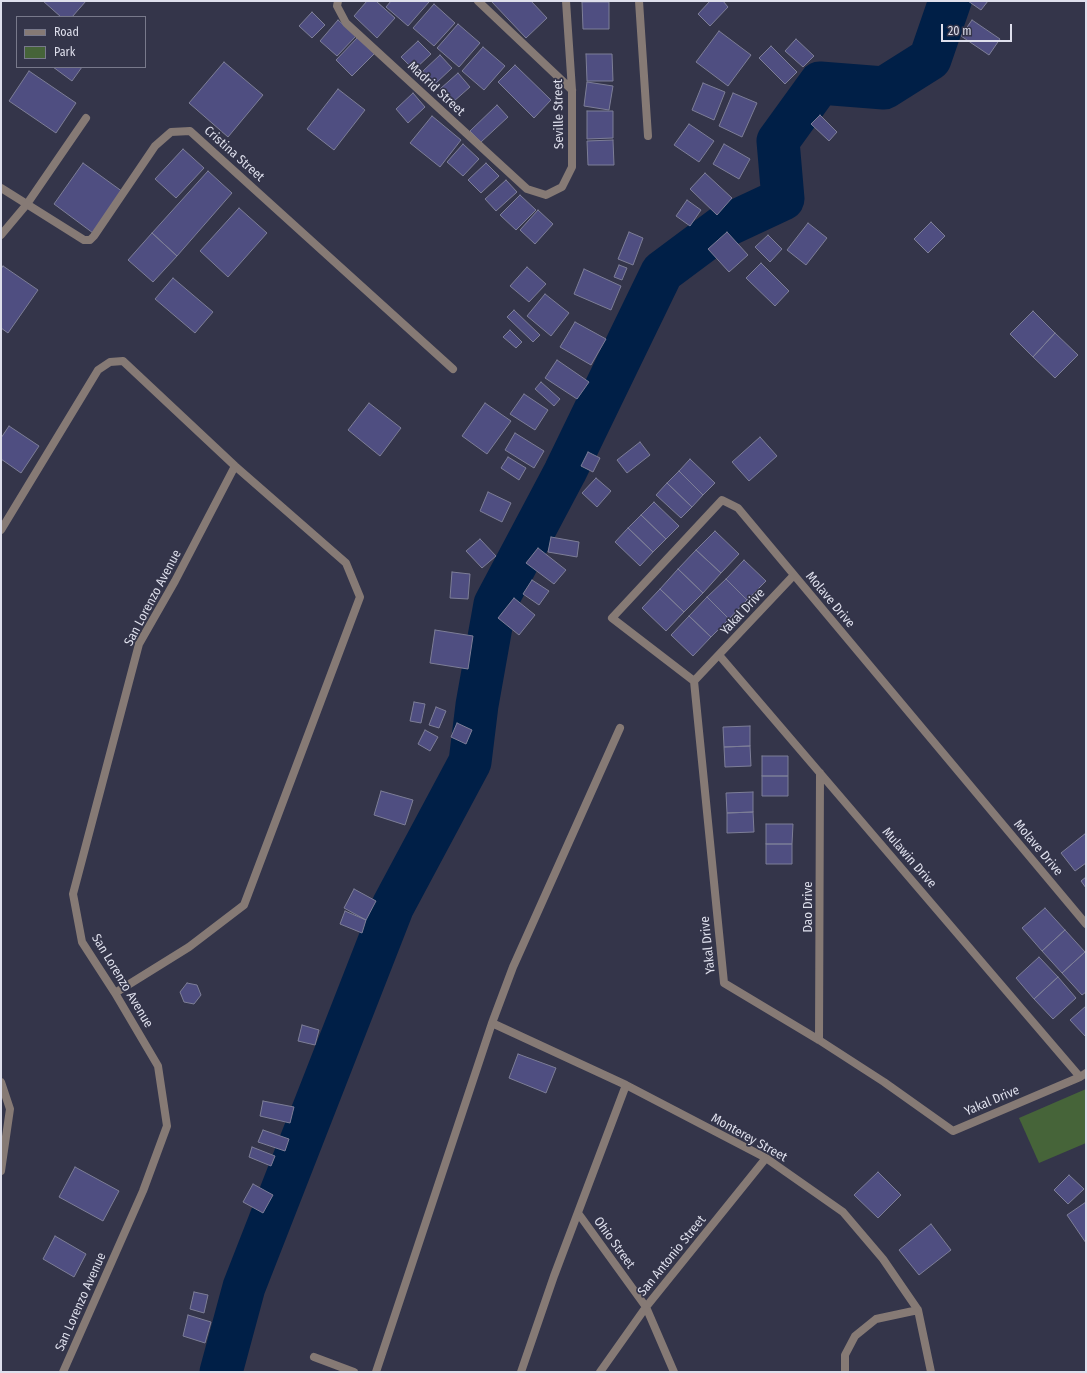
<!DOCTYPE html>
<html>
<head>
<meta charset="utf-8">
<style>
  body { margin:0 }
  #map { position:relative; width:1087px; height:1373px; overflow:hidden; background:#34354a; font-family:"Fira Sans Condensed",sans-serif }
  canvas { display:block }
  .frame { position:absolute; inset:0; border:2px solid #dedfec; pointer-events:none }
  .legend { position:absolute; left:16px; top:16px; width:130px; height:52px; box-sizing:border-box; background:#34354a; border:1px solid #78798b; margin:0; padding:5px 7px; list-style:none; font-size:12px; color:#dedfec }
  .legend li { display:flex; align-items:center; gap:8px; height:20px }
  .legend b { width:20px; border:1px solid #78798b }
  .scale { position:absolute; left:941px; top:24px; width:71px; height:18px; box-sizing:border-box; border:2px solid #dedfec; border-top:0; padding-left:5px; font-size:12px; line-height:14px; white-space:nowrap; color:#dedfec; -webkit-text-stroke:3px #34354a; paint-order:stroke }
</style>
</head>
<body>
<div id="map">
<canvas width="1087" height="1373"></canvas>
<div class="frame"></div>
<ul class="legend">
<li><b style="height:5px;background:#867a75"></b>Road</li>
<li><b style="height:11px;background:#466439"></b>Park</li>
</ul>
<div class="scale">20 m</div>
</div>
<script>
const c = document.querySelector('canvas').getContext('2d');
c.lineJoin = 'round';
function paint(path, color) { c.fillStyle = color; c.fill(path, 'evenodd'); }
const poly = rows => new Path2D(rows.map(r => 'M' + r).join(''));
function strokePath(path, color, width, dash) { c.strokeStyle = color; c.lineWidth = width; c.lineCap = dash ? 'butt' : 'round'; c.setLineDash(dash || []); c.stroke(path); }
function write(font, color, halo, rows, align = 'center') {
  c.font = font + ' "Fira Sans Condensed",sans-serif'; c.lineWidth = 3.5; c.setLineDash([]); c.textBaseline = 'middle'; c.strokeStyle = halo; c.fillStyle = color; for (const [text, x, y, turn = 0] of rows) {
    c.save(); c.translate(x, y); c.rotate((+turn || 0) * Math.PI / 180); c.textAlign = isNaN(turn) ? turn : align; if (halo) c.strokeText(text, 0, 0); c.fillText(text, 0, 0); c.restore();
  }
}
paint(poly([
  [1086,1089,1086,1143,1039,1163,1019,1118]
]), '#466439');
strokePath(poly([
  [221,1372,244,1287,393,906,470,762,477,705,495,604,565,472,662,272,721,228,783,199,778,141,820,83,884,88,930,59,950,1]
]), '#001f47', 43);
const building = poly([
  [43,1,86,1,72,17,61,17,43,1],
  [367,1,376,1,395,18,377,38,354,16,367,1],
  [391,1,428,1,429,2,408,26,386,7,391,1],
  [491,1,531,1,547,18,526,38,491,1],
  [710,1,723,1,728,7,710,26,698,14,710,1],
  [968,1,988,1,981,10,968,1],
  [582,2,609,2,609,29,583,29,582,2],
  [434,4,455,23,434,46,413,28,434,4],
  [312,12,325,25,312,38,299,26,312,12],
  [338,20,356,36,337,56,320,41,338,20],
  [972,20,1000,39,989,55,961,36,972,20],
  [458,24,480,43,459,67,437,48,458,24],
  [719,31,751,55,728,86,696,62,719,31],
  [358,37,375,53,352,76,336,60,358,37],
  [796,39,814,56,803,67,785,51,796,39],
  [418,41,431,54,414,70,401,57,418,41],
  [771,46,797,72,785,84,759,58,771,46],
  [483,47,505,66,484,90,462,71,483,47],
  [586,54,612,54,613,81,587,81,586,54],
  [440,55,452,68,435,84,423,71,440,55],
  [224,62,263,95,228,137,189,103,224,62],
  [515,65,551,100,534,118,498,82,515,65],
  [53,67,82,67,72,81,53,67],
  [29,71,76,103,56,133,9,101,29,71],
  [458,73,470,87,453,102,440,89,458,73],
  [587,82,613,86,609,110,584,106,587,82],
  [703,83,725,92,714,120,692,110,703,83],
  [338,89,365,110,334,150,307,129,338,89],
  [413,93,425,107,408,123,396,109,413,93],
  [733,93,757,103,742,137,719,126,733,93],
  [497,105,508,117,481,142,470,131,497,105],
  [587,111,613,111,613,138,587,139,587,111],
  [820,115,837,132,829,141,811,124,820,115],
  [432,116,461,140,440,167,410,143,432,116],
  [689,124,714,141,699,162,674,145,689,124],
  [613,140,614,165,588,165,587,141,613,140],
  [463,144,479,159,463,176,447,162,463,144],
  [724,144,750,159,739,179,713,164,724,144],
  [183,149,204,168,176,198,155,179,183,149],
  [83,163,123,192,93,233,54,204,83,163],
  [486,163,499,176,481,193,468,180,486,163],
  [208,171,232,193,177,256,152,233,208,171],
  [705,173,732,198,717,215,690,189,705,173],
  [506,180,517,192,496,211,485,199,506,180],
  [520,195,536,210,516,230,500,215,520,195],
  [687,200,701,210,690,226,676,216,687,200],
  [239,208,267,233,228,277,200,251,239,208],
  [538,210,553,224,535,244,520,230,538,210],
  [931,222,945,236,928,253,914,239,931,222],
  [808,223,827,238,806,265,787,250,808,223],
  [629,232,643,238,633,265,618,259,629,232],
  [727,232,748,255,729,272,708,249,727,232],
  [152,233,177,256,153,282,128,260,152,233],
  [768,235,782,249,770,262,755,247,768,235],
  [761,263,789,291,775,306,746,278,761,263],
  [619,265,627,268,622,280,614,277,619,265],
  [3,266,38,290,8,333,1,328,1,269,3,266],
  [527,267,546,284,529,302,510,286,527,267],
  [584,269,621,286,611,310,574,294,584,269],
  [173,278,213,312,195,333,155,299,173,278],
  [545,294,569,313,551,336,527,316,545,294],
  [514,310,540,335,533,342,507,317,514,310],
  [1033,311,1055,333,1033,357,1010,334,1033,311],
  [575,322,606,339,591,365,560,347,575,322],
  [510,330,522,342,516,348,503,337,510,330],
  [1055,333,1078,355,1055,378,1033,357,1055,333],
  [557,360,589,382,577,399,545,378,557,360],
  [541,382,560,399,554,406,535,389,541,382],
  [524,394,548,410,535,430,510,414,524,394],
  [369,403,401,428,380,456,348,430,369,403],
  [485,403,511,421,487,454,462,436,485,403],
  [9,426,39,446,21,473,1,459,1,438,9,426],
  [515,433,544,451,534,468,505,450,515,433],
  [760,437,777,456,749,481,732,462,760,437],
  [640,442,650,455,627,473,617,460,640,442],
  [588,452,600,458,593,472,581,466,588,452],
  [508,457,526,468,519,480,501,468,508,457],
  [690,459,715,483,703,495,679,471,690,459],
  [679,471,703,495,692,507,667,483,679,471],
  [596,478,611,491,597,507,582,493,596,478],
  [667,483,692,507,681,518,656,495,667,483],
  [488,492,511,503,502,522,480,511,488,492],
  [654,502,679,526,666,539,641,515,654,502],
  [641,515,666,539,653,552,628,528,641,515],
  [628,528,653,552,640,566,615,542,628,528],
  [715,531,739,554,721,573,696,550,715,531],
  [551,537,579,542,577,557,548,552,551,537],
  [480,539,496,556,482,568,466,551,480,539],
  [538,548,566,570,554,584,526,563,538,548],
  [696,550,721,573,703,593,678,569,696,550],
  [744,560,766,581,747,600,726,579,744,560],
  [678,569,703,593,684,612,660,589,678,569],
  [452,572,470,574,468,599,450,598,452,572],
  [726,579,747,600,729,619,707,597,726,579],
  [532,580,549,591,539,605,523,594,532,580],
  [660,589,684,612,666,631,642,608,660,589],
  [707,597,729,619,711,637,689,616,707,597],
  [514,598,535,615,519,635,498,618,514,598],
  [689,616,711,637,693,656,671,635,689,616],
  [435,630,473,636,468,669,430,663,435,630],
  [414,702,425,704,421,723,410,721,414,702],
  [436,707,446,711,439,728,429,725,436,707],
  [457,723,472,730,466,744,451,737,457,723],
  [750,726,750,746,724,747,723,727,750,726],
  [425,730,438,737,430,751,418,744,425,730],
  [750,746,751,766,725,767,724,747,750,746],
  [762,756,788,756,788,776,762,776,762,756],
  [762,776,788,776,788,796,762,796,762,776],
  [381,791,413,800,405,825,374,815,381,791],
  [753,792,753,812,727,813,726,793,753,792],
  [753,812,754,832,727,833,727,813,753,812],
  [766,824,793,824,792,844,766,844,766,824],
  [1086,833,1086,863,1075,871,1061,853,1086,833],
  [766,844,792,844,792,864,766,864,766,844],
  [1086,877,1086,888,1081,881,1086,877],
  [354,889,376,901,366,920,344,908,354,889],
  [1045,908,1065,930,1042,951,1022,928,1045,908],
  [345,911,366,920,362,933,340,924,345,911],
  [1065,930,1085,952,1062,973,1042,951,1065,930],
  [1085,952,1086,954,1086,992,1082,995,1062,973,1085,952],
  [1039,957,1058,977,1034,999,1016,978,1039,957],
  [1058,977,1076,998,1053,1019,1034,999,1058,977],
  [187,983,197,985,201,995,194,1004,184,1002,180,992,187,983],
  [1086,1006,1086,1037,1070,1020,1086,1006],
  [302,1025,319,1030,315,1045,298,1041,302,1025],
  [518,1054,556,1068,546,1093,509,1078,518,1054],
  [263,1101,294,1107,290,1123,260,1116,263,1101],
  [263,1130,289,1139,285,1151,258,1142,263,1130],
  [252,1147,275,1156,271,1166,249,1157,252,1147],
  [75,1167,119,1191,103,1221,59,1197,75,1167],
  [878,1172,901,1195,878,1218,854,1195,878,1172],
  [1069,1175,1084,1189,1068,1204,1054,1190,1069,1175],
  [253,1184,273,1195,263,1213,243,1202,253,1184],
  [1086,1202,1086,1243,1067,1215,1086,1202],
  [931,1224,951,1250,919,1275,899,1250,931,1224],
  [55,1236,86,1254,74,1277,43,1259,55,1236],
  [194,1292,208,1295,204,1313,190,1309,194,1292],
  [188,1315,211,1322,205,1343,183,1336,188,1315]
]);
paint(building, '#4f4e81');
strokePath(building, '#7d7e97', 1);
strokePath(poly([
  [639,1,648,136]
]), '#867a75', 8);
strokePath(poly([
  [338,1,337,6,346,23,527,189,546,195,562,187,572,167,572,90,566,1],
  [478,1,572,90],
  [1,188,84,240,90,240,94,236,155,146,171,132,190,131,453,369],
  [1,235,27,204,86,118],
  [1,530,98,370,110,362,123,361,235,466,346,563,360,597,244,905,189,947,115,993],
  [794,575,694,681,724,983,819,1040,884,1082,953,1131,1080,1077,1086,1073],
  [719,655,1080,1077],
  [694,681,612,618,722,500,738,508,1086,924],
  [492,1023,626,1085,766,1158,843,1212,883,1259,918,1310,931,1372],
  [819,1040,820,773],
  [1,1082,10,1109,1,1171],
  [578,1213,646,1307,674,1372],
  [314,1357,354,1372],
  [63,1372,143,1191,167,1126,158,1066,115,993,82,942,73,894,139,644,175,581,235,466],
  [376,1372,492,1023,513,967,620,728],
  [521,1372,554,1276,626,1085],
  [600,1372,646,1307,766,1158],
  [845,1372,845,1355,855,1336,876,1319,918,1310]
]), '#867a75', 8);
write('13px', '#dedfec', '#34354a', [
  ["Madrid Street",436,89,43],
  ["Seville Street",559,114,-91],
  ["Cristina Street",234,154,42],
  ["San Lorenzo Avenue",153,598,-62],
  ["Molave Drive",830,600,50],
  ["Yakal Drive",743,612,-47],
  ["Molave Drive",1038,848,50],
  ["Mulawin Drive",909,858,49],
  ["Dao Drive",808,907,-90],
  ["Yakal Drive",708,945,-96],
  ["San Lorenzo Avenue",122,981,59],
  ["Yakal Drive",992,1101,-23],
  ["Monterey Street",749,1138,29],
  ["Ohio Street",614,1243,54],
  ["San Antonio Street",672,1256,-51],
  ["San Lorenzo Avenue",81,1302,-66]
]);
</script>
</body>
</html>
